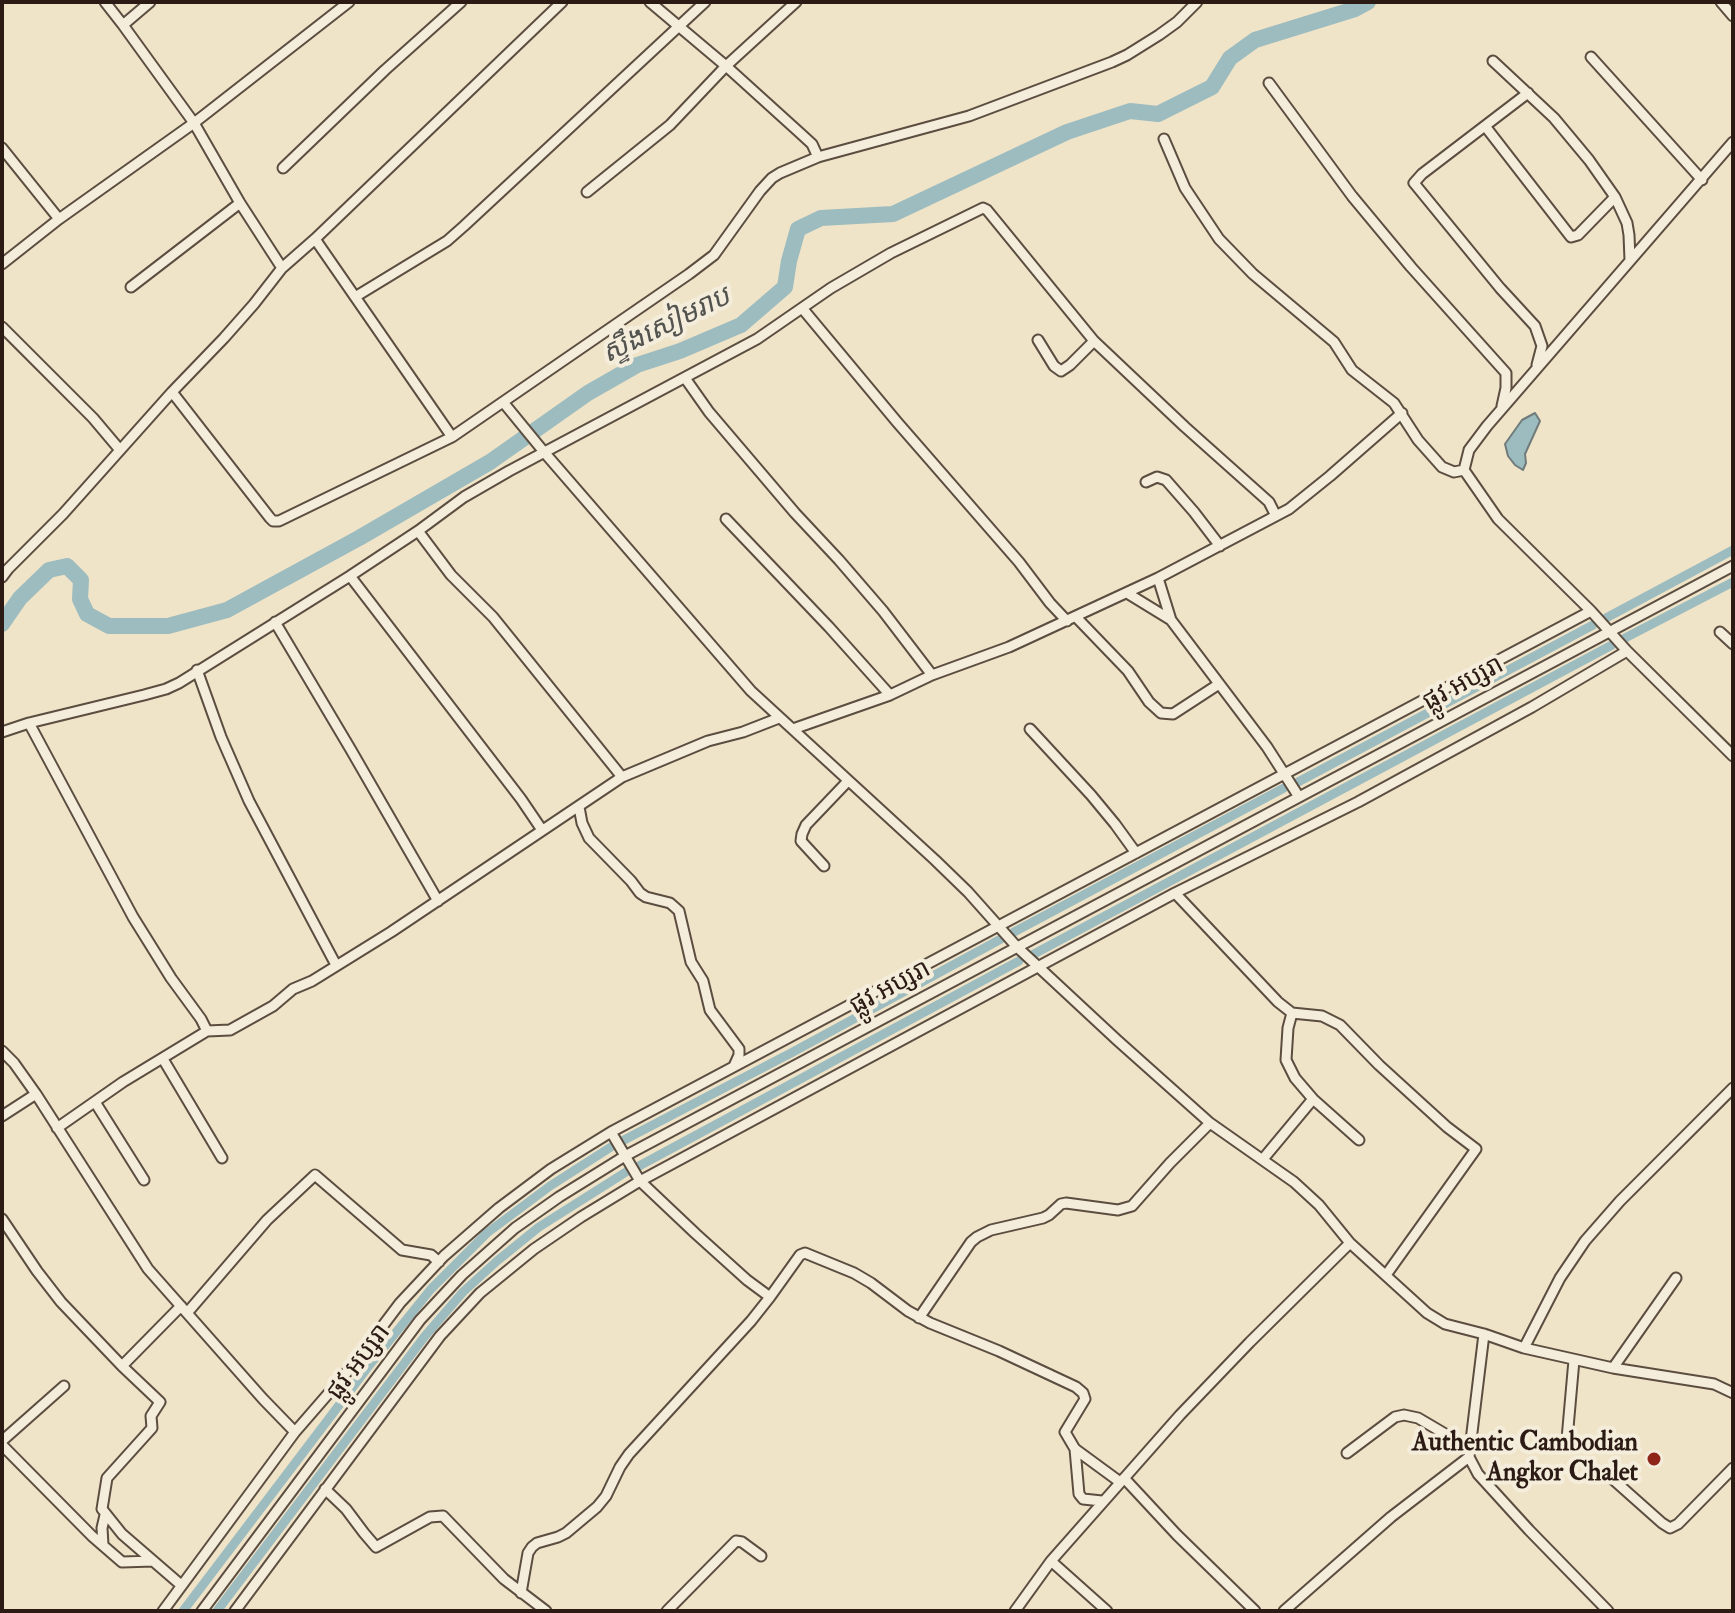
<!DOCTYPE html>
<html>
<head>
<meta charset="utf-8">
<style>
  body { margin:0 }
  #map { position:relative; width:1735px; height:1613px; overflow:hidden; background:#efe3c8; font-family:"IM FELL Double Pica",serif }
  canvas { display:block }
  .frame { position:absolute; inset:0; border:4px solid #2b1b14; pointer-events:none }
</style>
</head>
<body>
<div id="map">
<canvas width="1735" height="1613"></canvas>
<div class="frame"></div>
</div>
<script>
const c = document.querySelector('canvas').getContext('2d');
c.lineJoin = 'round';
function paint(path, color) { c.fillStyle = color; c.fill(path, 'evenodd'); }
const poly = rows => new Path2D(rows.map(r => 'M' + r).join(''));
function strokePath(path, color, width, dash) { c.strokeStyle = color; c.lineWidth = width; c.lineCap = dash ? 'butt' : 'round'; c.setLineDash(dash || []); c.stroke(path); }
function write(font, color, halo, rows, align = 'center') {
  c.font = font + ' "IM FELL Double Pica","Noto Sans Khmer",serif'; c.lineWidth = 8; c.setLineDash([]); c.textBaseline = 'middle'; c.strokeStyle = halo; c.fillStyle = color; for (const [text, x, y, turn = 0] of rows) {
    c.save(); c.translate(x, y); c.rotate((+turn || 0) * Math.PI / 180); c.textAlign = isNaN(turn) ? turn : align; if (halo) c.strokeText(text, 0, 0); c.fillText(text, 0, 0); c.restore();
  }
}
const water = poly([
  [1535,413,1540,421,1525,454,1526,463,1523,470,1515,465,1508,456,1505,444,1522,420,1535,413]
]);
paint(water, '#9dbcbf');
strokePath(water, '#6f7c7b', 2);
strokePath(poly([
  [1606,618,1733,550],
  [1625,638,1733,582],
  [1298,782,1593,625],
  [1014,932,1284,788],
  [1032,955,1612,645],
  [624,1140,791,1053,1001,939],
  [639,1166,1019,961],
  [183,1611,368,1367,431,1289,487,1233,550,1186,611,1147],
  [217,1611,425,1336,463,1292,497,1261,539,1227,626,1172]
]), '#9dbcbf', 9);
strokePath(poly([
  [2,624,20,598,49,570,67,566,81,580,80,599,87,614,109,626,168,626,227,610,359,538,490,462,588,393,637,365,680,351,741,325,785,287,789,261,798,229,821,218,893,214,1067,132,1130,111,1158,114,1212,87,1230,58,1255,40,1355,9,1368,2]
]), '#9dbcbf', 16);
const minor = poly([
  [105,2,123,25,194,123,240,203,282,268],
  [650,2,726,66,800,133,812,144,818,157],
  [1721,2,1733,16],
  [123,25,150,2],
  [1591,57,1702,180],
  [1493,61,1554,118,1589,160,1615,197,1627,223,1629,235,1630,260],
  [1269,83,1352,196,1411,267,1506,373,1506,388,1502,406],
  [1528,93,1422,174,1414,183,1500,288,1535,326,1542,346,1537,365],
  [1485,126,1571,237,1578,235,1615,197],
  [1164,139,1185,188,1219,239,1253,274,1334,342,1352,370,1394,403,1418,440,1442,467,1454,472,1464,470],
  [1733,142,1487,426,1469,450,1464,470,1498,519,1591,611,1627,651,1733,756],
  [2,148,59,219],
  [283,168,385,70,461,2],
  [587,192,670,125,726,66,796,2],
  [315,239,452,437],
  [2,264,59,219,194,123,349,2],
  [131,287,240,203],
  [355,297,447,241,464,226,705,2],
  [802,308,897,422,1019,562,1050,603,1067,621],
  [2,327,93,418,120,450],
  [1038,340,1054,366,1061,371,1070,365,1094,341],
  [685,378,709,412,795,513,839,560,883,611,932,675],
  [172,392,270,518,273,521,279,521,452,437,689,274,714,255,760,191,772,178,780,173,818,157,969,116,1112,62,1127,55,1159,35,1177,22,1197,2],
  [503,402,544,452,751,691,935,860,968,892,1017,947,1117,1040,1210,1123,1294,1182,1319,1205,1350,1243,1427,1313,1445,1324,1484,1334,1524,1348,1613,1368,1714,1384,1733,1393],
  [1146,482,1157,477,1166,480,1194,512,1220,546],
  [726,519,829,627,890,695],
  [418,531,451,575,493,617,622,777],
  [350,576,521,799,542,830],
  [2,577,8,569,63,514,172,392,224,338,254,304,282,268,315,239,562,2],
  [1158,578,1171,620,1267,747,1299,797],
  [1127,593,1171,620],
  [1076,617,1128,671,1149,702,1161,713,1173,714,1219,684],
  [275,622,351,750,438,901],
  [1720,632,1733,644],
  [197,670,221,737,249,801,336,965],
  [29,723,133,917,171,978,201,1019,207,1031],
  [793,729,890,695,932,675,1009,647,1158,578,1289,509,1330,476,1402,413],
  [1030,729,1091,795,1115,824,1136,853],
  [2,732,29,723,144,695,166,689,179,683,350,576,418,531,464,497,509,471,757,339,831,288,891,253,983,208,987,210,1094,341,1185,427,1269,502,1276,516],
  [579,807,582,823,589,838,631,881,640,893,646,897,670,903,679,911,691,962,703,981,710,1010,739,1049,739,1055,734,1066],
  [824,866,801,841,802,834,806,825,848,781],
  [1175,893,1278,1002,1292,1013,1322,1016,1340,1025,1379,1065,1447,1127,1476,1149,1386,1275],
  [1292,1013,1288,1028,1286,1060,1295,1078,1313,1099],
  [2,1051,14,1063,36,1094,148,1269,263,1399,295,1432],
  [163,1059,222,1158],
  [95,1102,144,1180],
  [2,1116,36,1094],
  [57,1128,123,1082,207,1031,230,1030,273,1006,293,989,312,981,391,932,622,777,708,741,743,732,779,718],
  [611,1132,640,1181,696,1234,747,1280,770,1297,800,1255,805,1253,854,1273,871,1283,908,1311,930,1323,999,1351,1076,1387,1083,1393,1085,1399,1065,1432,1075,1449,1079,1494,1083,1499,1102,1501],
  [1263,1159,1313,1099,1359,1140],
  [2,1219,37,1271,61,1302,122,1366,160,1402,151,1416,152,1428,107,1478,102,1509,122,1534,181,1585],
  [187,1313,267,1220,315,1175,402,1250,431,1255,439,1262],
  [919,1318,971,1242,977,1237,991,1230,1043,1218,1049,1215,1061,1204,1066,1203,1118,1210,1132,1206,1170,1163,1210,1123],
  [1484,1334,1469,1457,1478,1474,1529,1530,1608,1611],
  [1524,1348,1560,1278,1585,1241,1620,1201,1733,1088],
  [122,1366,181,1306],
  [1613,1368,1676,1278],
  [1567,1439,1574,1360],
  [2,1441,64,1386],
  [2,1445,92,1536,122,1562,153,1561],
  [1075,1449,1120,1482],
  [1347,1453,1395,1417,1404,1415,1418,1418,1469,1448],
  [1608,1475,1662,1523,1670,1528,1678,1524,1733,1468],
  [1124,1478,1177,1535,1255,1611],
  [325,1489,346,1509,364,1533,376,1547,430,1517,443,1516,504,1579,546,1611],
  [103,1545,102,1528,105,1515],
  [1051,1561,1107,1611],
  [521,1593,528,1553,532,1547,537,1543,558,1537,566,1533,597,1507,606,1496,620,1467,629,1454,751,1321,770,1297],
  [163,1611,295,1432,354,1364,400,1303,444,1256,499,1208,551,1169,611,1132,1591,611],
  [202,1611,420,1320,462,1275,515,1228,559,1197,625,1156,1733,566],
  [235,1611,440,1336,480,1293,534,1249,581,1217,640,1181,1175,893,1358,802,1532,707,1627,651],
  [667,1611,736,1541,742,1542,761,1556],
  [1015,1611,1051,1561,1180,1415,1250,1342,1350,1243],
  [1284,1611,1391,1517,1469,1457]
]);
strokePath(minor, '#5c4d41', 13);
strokePath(minor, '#f5eddb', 9);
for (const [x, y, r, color] of [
  [1654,1459,8,"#8f2418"]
]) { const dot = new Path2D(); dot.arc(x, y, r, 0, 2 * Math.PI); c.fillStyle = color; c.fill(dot); strokePath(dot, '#f5eddb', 3); }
write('26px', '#2b1b14', '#f5eddb', [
  ["ផ្លូវ អប្សរា",1464,685,-28],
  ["ផ្លូវ អប្សរា",891,989,-28],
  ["ផ្លូវ អប្សរា",360,1363,-53]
]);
write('bold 26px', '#2b1b14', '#f5eddb', [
  ["Authentic Cambodian",1638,1444],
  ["Angkor Chalet",1638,1474]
], 'right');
write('italic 28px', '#535350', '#f5eddb', [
  ["ស្ទឹងសៀមរាប",667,327,-26]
]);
</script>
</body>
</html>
